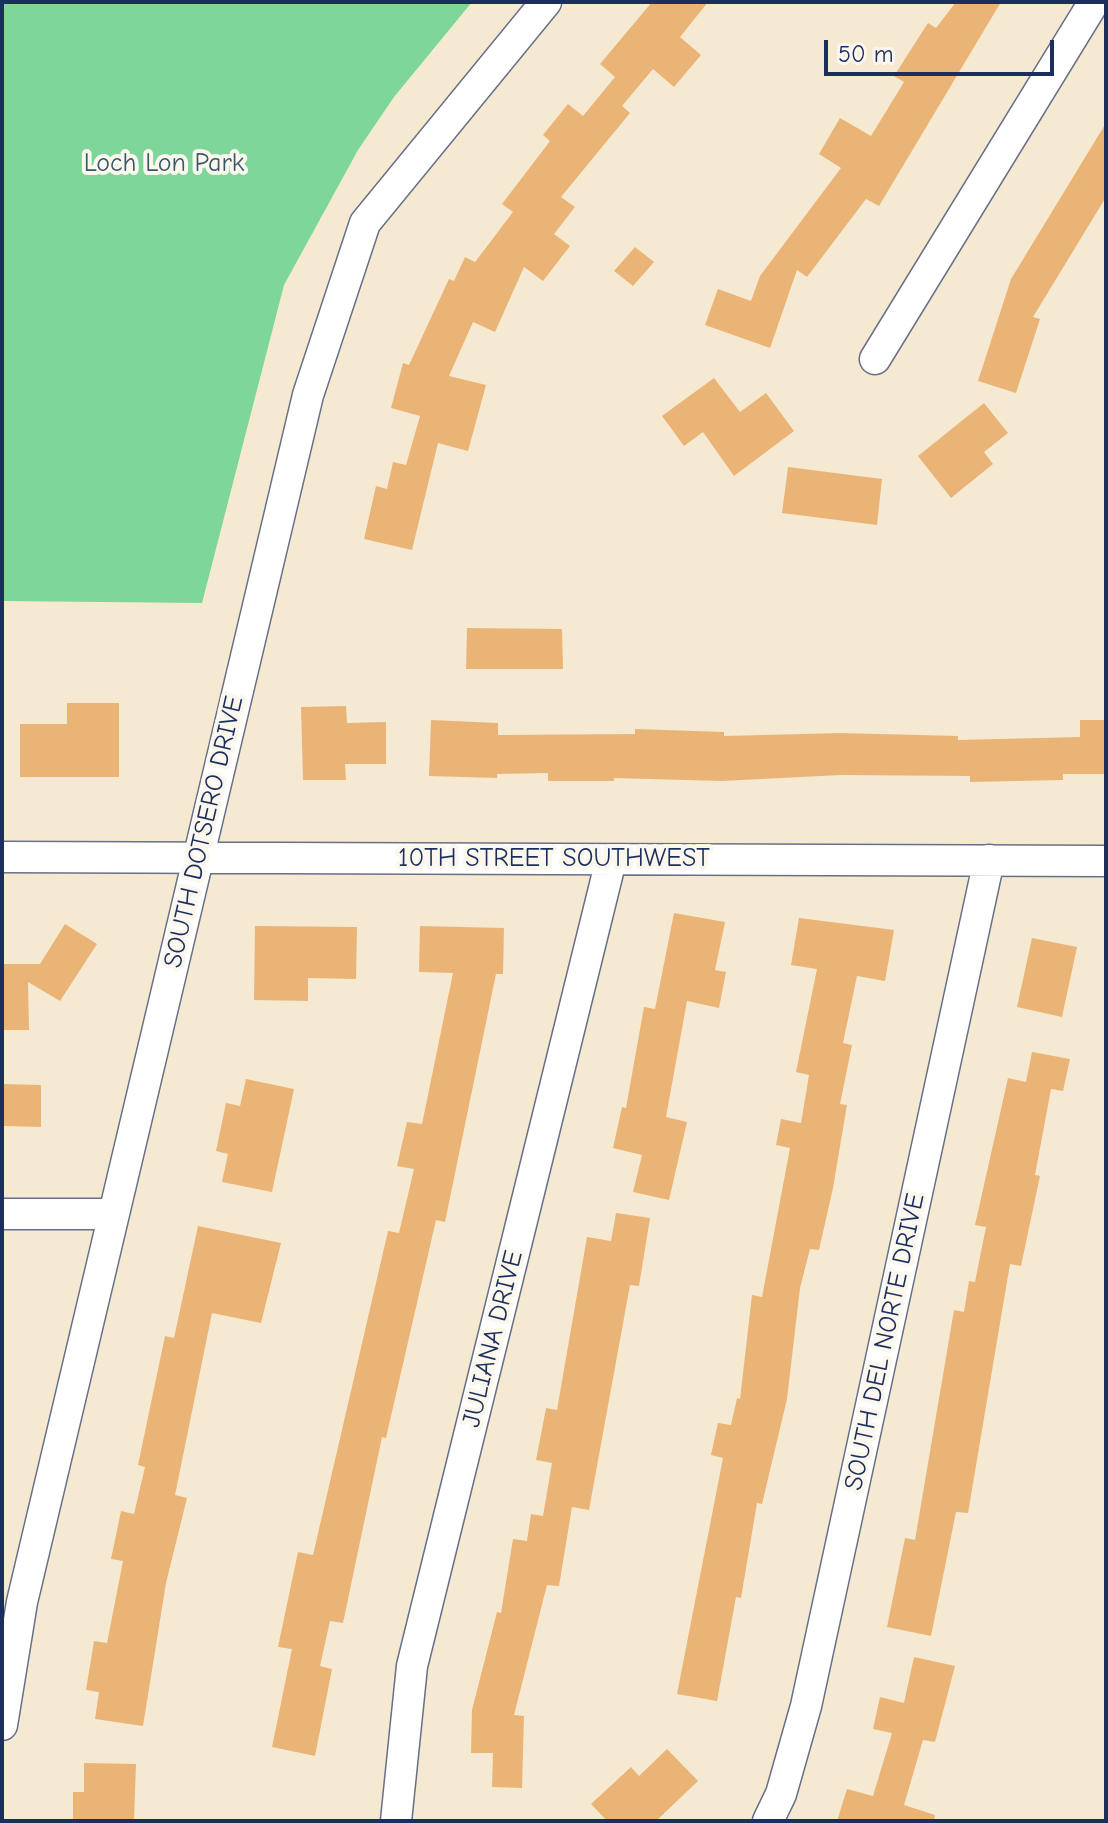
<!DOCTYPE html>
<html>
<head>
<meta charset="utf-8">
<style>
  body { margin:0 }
  #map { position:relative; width:1108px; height:1823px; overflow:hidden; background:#f5e9d2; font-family:"Comic Neue",sans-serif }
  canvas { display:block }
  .frame { position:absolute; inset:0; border:4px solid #1b2f5e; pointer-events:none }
  .scale { position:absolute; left:824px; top:40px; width:230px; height:36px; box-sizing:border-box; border:4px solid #1b2f5e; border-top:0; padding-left:10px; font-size:24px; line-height:28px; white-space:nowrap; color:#1b2f5e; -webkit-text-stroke:6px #fbf7ec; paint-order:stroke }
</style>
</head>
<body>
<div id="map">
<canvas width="1108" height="1823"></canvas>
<div class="frame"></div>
<div class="scale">50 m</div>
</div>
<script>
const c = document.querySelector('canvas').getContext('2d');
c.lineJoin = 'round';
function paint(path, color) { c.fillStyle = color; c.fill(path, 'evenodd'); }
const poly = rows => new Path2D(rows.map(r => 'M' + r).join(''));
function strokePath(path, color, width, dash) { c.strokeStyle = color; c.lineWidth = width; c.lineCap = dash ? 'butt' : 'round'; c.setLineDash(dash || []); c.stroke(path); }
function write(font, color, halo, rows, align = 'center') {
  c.font = font + ' "Comic Neue",sans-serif'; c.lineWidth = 8; c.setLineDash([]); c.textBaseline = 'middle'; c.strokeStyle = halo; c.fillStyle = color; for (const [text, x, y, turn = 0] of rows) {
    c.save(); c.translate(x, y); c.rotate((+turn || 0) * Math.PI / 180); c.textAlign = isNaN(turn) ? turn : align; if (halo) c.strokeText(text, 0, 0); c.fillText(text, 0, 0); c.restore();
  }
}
paint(poly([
  [2,2,472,2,394,97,358,150,284,285,202,603,2,601]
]), '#7ed69b');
paint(poly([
  [652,2,708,2,680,37,701,55,674,87,653,69,622,106,630,113,561,197,575,207,554,234,570,246,543,281,524,267,495,332,473,322,449,376,486,385,468,451,438,443,412,550,364,539,376,486,387,489,393,462,406,465,420,416,391,408,403,363,409,365,449,279,454,281,465,257,475,262,513,212,502,204,550,141,543,135,568,104,583,116,615,77,600,64],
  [956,2,1001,2,879,206,866,199,807,277,797,270,770,348,705,325,718,289,751,301,760,276,841,168,819,154,840,118,871,136,904,82,894,76,928,23,936,28],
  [1106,123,1106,197,1033,317,1040,319,1016,393,978,381,1011,279],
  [635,247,654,262,633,286,614,271],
  [714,378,740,412,766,393,794,431,734,476,703,432,684,446,662,416],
  [984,403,1008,433,984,452,993,464,951,498,918,456],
  [788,467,882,479,877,525,782,513],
  [467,628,562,629,563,669,466,669],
  [67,703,119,703,119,777,20,777,20,724,67,724],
  [346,706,347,723,386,722,386,764,345,764,346,780,303,780,301,707],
  [431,720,498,723,498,735,635,734,635,729,724,732,724,736,840,733,958,736,958,740,1080,737,1080,720,1106,720,1106,774,1063,774,1063,780,970,782,970,776,841,775,722,781,614,778,614,781,548,781,548,773,497,774,497,778,429,776],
  [674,913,725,922,715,970,726,972,719,1008,687,1001,666,1117,687,1122,669,1200,633,1192,642,1155,613,1148,622,1107,626,1108,644,1007,655,1009],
  [799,918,894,930,885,981,857,976,843,1043,852,1045,840,1104,847,1105,833,1188,819,1250,810,1249,800,1288,787,1399,762,1504,757,1503,741,1598,736,1597,717,1701,677,1694,723,1458,711,1455,718,1423,731,1425,737,1398,740,1399,752,1295,762,1297,790,1148,776,1145,781,1119,801,1123,809,1075,796,1072,817,969,791,965],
  [65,924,97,944,60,1001,28,982,29,1030,2,1030,2,964,40,964],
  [255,926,357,927,356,979,308,978,308,1001,254,1000],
  [420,926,504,928,503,974,496,974,445,1222,436,1220,386,1438,382,1437,343,1623,330,1621,320,1666,332,1669,315,1756,272,1747,292,1649,278,1647,298,1552,313,1555,388,1231,399,1233,414,1169,397,1166,407,1122,422,1124,453,973,419,972],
  [1032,938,1077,947,1062,1017,1017,1007],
  [1032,1052,1070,1059,1063,1091,1051,1089,1035,1175,1040,1176,1021,1266,1010,1264,968,1513,956,1512,931,1636,887,1627,905,1538,915,1540,954,1310,964,1312,969,1281,975,1282,986,1227,975,1225,1008,1078,1026,1082],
  [246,1079,294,1089,272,1192,222,1182,228,1154,216,1151,226,1103,240,1106],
  [2,1084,41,1085,41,1127,2,1126],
  [616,1213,650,1218,639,1286,630,1285,589,1510,572,1507,559,1586,547,1585,514,1715,524,1716,522,1788,492,1787,493,1753,471,1753,472,1710,497,1612,501,1613,513,1539,527,1541,531,1514,543,1516,552,1463,536,1460,546,1408,557,1410,587,1237,611,1241],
  [198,1226,281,1243,261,1323,212,1313,175,1495,187,1498,166,1583,143,1726,95,1719,99,1692,86,1690,94,1641,107,1643,123,1561,111,1559,121,1511,134,1514,145,1467,138,1465,165,1336,174,1338],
  [914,1657,955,1666,935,1742,923,1740,904,1805,935,1815,934,1821,837,1821,847,1789,873,1796,892,1733,873,1729,880,1697,904,1703],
  [667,1749,698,1781,656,1821,607,1821,591,1804,631,1767,639,1776],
  [84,1763,136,1764,134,1821,73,1821,73,1792,84,1792]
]), '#ebb477');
const minor = poly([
  [875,359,1094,2],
  [2,857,1106,861],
  [2,1214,113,1214],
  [2,1725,22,1602,308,395,365,223,546,2],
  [396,1821,412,1666,611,860],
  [768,1821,781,1794,806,1706,989,860]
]);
strokePath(minor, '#677087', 33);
strokePath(minor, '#fff', 30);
write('26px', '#34596d', '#fbf7ec', [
  ["Loch Lon Park",164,164]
]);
write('26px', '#1b2f5e', '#fbf7ec', [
  ["SOUTH DOTSERO DRIVE",204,832,-77],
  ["10TH STREET SOUTHWEST",554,859],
  ["JULIANA DRIVE",493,1339,-76],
  ["SOUTH DEL NORTE DRIVE",885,1342,-78]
]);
</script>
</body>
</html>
